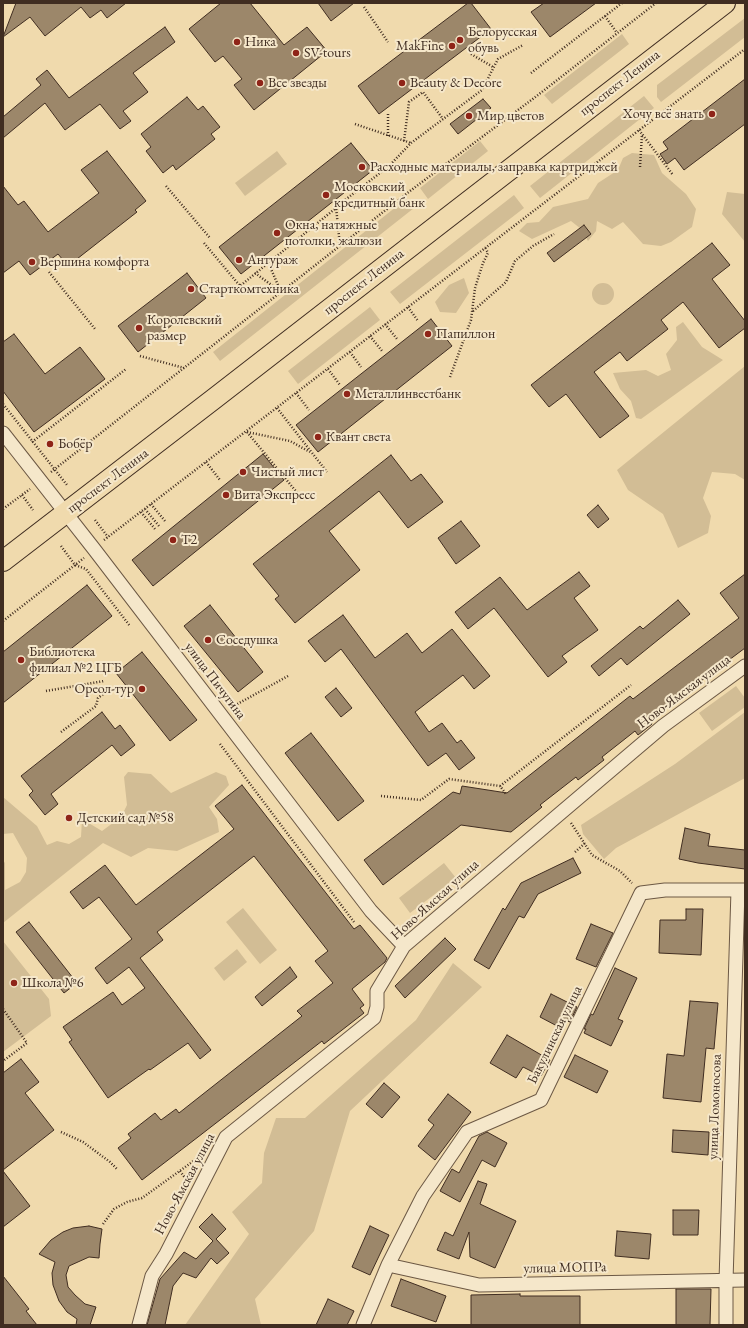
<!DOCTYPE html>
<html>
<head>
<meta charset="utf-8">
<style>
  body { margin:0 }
  #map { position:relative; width:748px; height:1328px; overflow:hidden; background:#f0daad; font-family:"EB Garamond",serif }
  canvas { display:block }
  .frame { position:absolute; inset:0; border:4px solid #402d21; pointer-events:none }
</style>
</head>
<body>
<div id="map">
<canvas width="748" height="1328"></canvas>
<div class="frame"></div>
</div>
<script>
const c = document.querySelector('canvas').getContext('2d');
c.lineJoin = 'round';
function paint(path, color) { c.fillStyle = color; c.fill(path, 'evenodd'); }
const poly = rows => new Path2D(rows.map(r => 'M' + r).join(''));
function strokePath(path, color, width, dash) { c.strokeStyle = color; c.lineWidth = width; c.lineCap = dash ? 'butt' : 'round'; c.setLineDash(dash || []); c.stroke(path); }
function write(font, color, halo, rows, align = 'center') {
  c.font = font + ' "EB Garamond",serif'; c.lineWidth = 4; c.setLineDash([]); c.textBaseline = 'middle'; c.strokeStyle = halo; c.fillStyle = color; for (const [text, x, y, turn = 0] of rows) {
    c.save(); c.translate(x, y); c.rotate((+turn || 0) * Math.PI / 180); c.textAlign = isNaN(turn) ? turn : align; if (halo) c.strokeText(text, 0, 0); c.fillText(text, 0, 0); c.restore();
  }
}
paint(poly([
  [745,18,745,37,661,102,657,97,657,85],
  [622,34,629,44,552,104,544,95],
  [644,96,654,108,540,198,530,186],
  [480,141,488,151,428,199,420,188],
  [277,151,287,164,245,196,235,183],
  [632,153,654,155,662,173,686,194,696,209,692,227,671,242,661,246,643,244,623,222,612,229,597,221,596,231,588,241,581,229,571,221,532,239,519,231,527,223,539,222,553,207,588,199,598,183,618,170,623,158],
  [727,192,745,194,745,242,722,214],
  [514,195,524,208,400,304,390,292],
  [406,199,414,208,220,361,213,352],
  [464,278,469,293,456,313,440,312,435,302,449,285],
  '592 294a11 11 0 1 1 22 0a11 11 0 1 1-22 0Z',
  [370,307,380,320,298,384,288,371],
  [683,322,702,347,723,360,641,419,636,418,631,401,620,389,613,373,646,370,658,376,671,370,666,354,677,340,676,327],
  [745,366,745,480,735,474,712,472,703,498,711,516,708,533,678,548,663,514,628,490,617,470],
  [736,686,745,698,745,707,712,731,699,713],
  [745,712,745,778,616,848,604,859,583,834,581,825,675,764],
  [128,772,151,774,171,793,216,772,226,776,229,785,209,807,217,819,219,832,177,851,148,848,131,857,103,843,3,923,3,860,5,863,5,890,20,882,26,872,27,858,13,833,3,834,3,797,37,826,47,845,57,841,69,844,81,837,82,819,102,831,121,817,127,805,124,777],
  [444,863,456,878,410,913,399,898],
  [243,908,277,950,260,964,226,922],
  [3,941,49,999,51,1016,3,1052],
  [237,949,247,962,224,981,214,968],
  [453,963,482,987,350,1111,314,1231,255,1299,261,1325,185,1325,249,1234,232,1212,262,1183,264,1153,276,1118,305,1118,416,1020]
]), '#d2bd95');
const building = poly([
  [16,3,126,3,107,18,101,10,90,18,81,7,45,36,30,17,3,37,16,3],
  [221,3,250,3,284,45,307,27,327,51,254,110,234,85,242,79,223,56,215,62,189,29,221,3],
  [318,3,354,3,331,21,318,3],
  [468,3,471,3,491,29,379,114,358,86,468,3],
  [544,3,596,3,550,37,531,12,544,3],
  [165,27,175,42,133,73,148,92,123,111,131,121,120,129,100,104,65,130,45,103,3,138,3,117,41,85,36,79,47,70,69,98,165,27],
  [745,79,745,124,684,170,675,158,667,164,660,154,668,149,663,142,745,79],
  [187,97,198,110,203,106,220,127,211,134,215,139,176,170,173,165,163,173,146,151,151,147,141,134,187,97],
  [483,99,491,108,458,134,450,124,483,99],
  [351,143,373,170,241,274,219,247,351,143],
  [107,151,146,201,135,210,137,212,68,266,58,254,30,275,19,261,3,273,3,186,18,205,24,201,48,232,99,193,81,170,107,151],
  [584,225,591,234,554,262,547,253,584,225],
  [712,243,730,265,712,279,745,321,745,328,719,348,683,302,661,320,668,329,627,361,620,352,594,372,629,416,600,438,566,394,549,407,531,385,712,243],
  [187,273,206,298,138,352,118,326,187,273],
  [431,319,452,346,318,452,296,425,431,319],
  [14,334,45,374,80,347,105,379,34,432,3,391,3,342,14,334],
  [263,454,284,480,153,586,132,560,263,454],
  [391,455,411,481,421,474,443,502,408,528,379,491,329,531,360,570,295,623,275,599,279,596,253,564,391,455],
  [598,505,609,519,598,528,587,515,598,505],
  [461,521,480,546,456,564,438,538,461,521],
  [579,572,590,586,574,598,598,630,562,656,567,662,548,677,494,608,468,629,455,612,500,577,527,610,579,572],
  [745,574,745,648,649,720,652,724,638,735,635,731,602,757,604,760,578,780,576,777,540,805,542,807,511,832,461,825,383,885,364,860,453,792,460,794,462,786,507,793,630,696,633,699,739,618,720,593,745,574],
  [87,585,112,616,3,703,3,652,87,585],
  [678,600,690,614,627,665,621,658,599,676,591,666,640,626,643,629,678,600],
  [210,605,263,672,238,692,184,626,210,605],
  [343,615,375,658,407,633,422,653,452,629,490,676,474,689,463,675,415,712,429,732,442,723,457,743,461,740,475,758,459,770,446,753,428,766,341,649,325,662,308,641,343,615],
  [142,652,197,720,170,741,116,673,142,652],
  [336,688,352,708,341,717,325,697,336,688],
  [102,712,115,729,120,725,135,745,121,756,112,745,51,794,58,804,45,815,29,795,33,791,21,776,102,712],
  [311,733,364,801,338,821,285,753,311,733],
  [242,785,354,929,360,925,387,958,385,962,352,989,364,1005,360,1008,364,1013,324,1044,322,1041,198,1137,142,1180,118,1148,131,1138,128,1134,155,1113,161,1120,176,1109,179,1113,302,1016,297,1011,333,983,315,961,328,951,254,856,157,932,163,940,140,958,211,1050,200,1059,188,1043,150,1070,149,1069,108,1098,69,1042,72,1040,63,1027,113,992,122,1005,145,988,129,967,107,984,95,968,132,939,99,897,83,909,70,892,105,865,136,905,234,829,215,806,242,785],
  [685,828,710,834,708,846,745,850,745,869,698,863,679,859,685,828],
  [573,858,581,873,538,894,524,918,519,916,489,969,474,960,503,908,505,910,521,883,573,858],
  [686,909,703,909,701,955,659,953,660,920,686,920,686,909],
  [29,922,77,983,64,993,16,932,29,922],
  [591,924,613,933,596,967,576,959,591,924],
  [445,938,456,949,405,998,395,986,445,938],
  [290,967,297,977,262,1006,255,997,290,967],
  [615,968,637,978,618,1019,623,1021,611,1046,584,1033,586,1029,584,1029,591,1014,593,1015,615,968],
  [551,994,577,1007,570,1022,562,1019,559,1027,540,1017,551,994],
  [690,1001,718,1003,714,1049,706,1048,701,1102,663,1098,667,1054,684,1056,690,1001],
  [507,1035,550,1060,541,1076,523,1067,516,1078,490,1063,507,1035],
  [575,1055,608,1071,597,1093,564,1077,575,1055],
  [21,1059,39,1082,25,1093,54,1130,3,1170,3,1073,21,1059],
  [384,1083,400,1097,382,1118,366,1104,384,1083],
  [448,1094,471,1112,435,1160,418,1146,434,1125,428,1120,448,1094],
  [673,1130,709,1132,708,1155,672,1152,673,1130],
  [487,1132,507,1143,495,1167,482,1160,460,1202,440,1191,452,1169,459,1173,479,1136,487,1132],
  [3,1171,30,1206,3,1227,3,1171],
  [478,1181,487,1184,480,1204,516,1221,495,1268,470,1257,469,1232,459,1259,437,1250,445,1232,453,1236,478,1181],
  [673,1210,699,1210,698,1235,673,1235,673,1210],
  [212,1214,226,1229,216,1239,229,1253,217,1264,211,1258,196,1278,183,1273,173,1286,165,1325,147,1325,160,1279,184,1252,196,1259,213,1241,199,1227,212,1214],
  [89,1226,102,1229,100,1244,99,1258,89,1257,69,1266,66,1275,68,1287,75,1295,85,1304,96,1307,90,1325,76,1325,77,1319,67,1312,59,1301,53,1285,52,1273,55,1262,39,1254,51,1240,63,1232,73,1228,89,1226],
  [370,1226,389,1235,370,1275,352,1267,370,1226],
  [617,1231,651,1234,649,1259,615,1256,617,1231],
  [3,1276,29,1309,26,1311,37,1325,3,1325,3,1276],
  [401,1279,446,1296,436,1322,391,1306,401,1279],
  [676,1289,711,1289,710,1325,676,1325,676,1289],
  [520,1294,520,1296,580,1296,580,1325,471,1325,471,1295,520,1294],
  [328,1299,354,1311,347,1325,316,1325,328,1299]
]);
paint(building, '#9c876a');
strokePath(building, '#402d21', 1);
const street = poly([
  [3,433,94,549,371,911,404,946],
  [388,1265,479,1285,745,1280],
  [139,1325,152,1276,166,1254,226,1137,374,1018,377,1007,377,991,404,946,663,726,745,666],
  [363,1325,388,1265,423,1196,467,1132,541,1100,641,893,665,890,745,890],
  [726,1325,726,1281,738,890]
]);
const primary = poly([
  [3,561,215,398,438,225,725,3]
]);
strokePath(street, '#6c5844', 15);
strokePath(primary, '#402d21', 22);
strokePath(poly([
  [364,7,388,42],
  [605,16,617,33],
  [471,54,493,67],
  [531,73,622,3],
  [355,124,411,143],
  [639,130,673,175],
  [388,136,388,114],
  [404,141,409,102,423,92,443,119],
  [640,167,642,134],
  [166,186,210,238],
  [204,243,240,286,336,208],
  [340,246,336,207,389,166,411,143,482,90,498,59,523,45],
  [268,262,281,292],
  [49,272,95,329],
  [255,273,281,292],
  [408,307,418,321],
  [473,311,506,282,515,261,533,246,554,234],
  [385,324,397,339],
  [370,336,382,351],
  [350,352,361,367],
  [140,356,184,368],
  [328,369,340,385],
  [450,377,471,320,475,288,483,263,488,253,485,247],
  [296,393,309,410],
  [3,404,67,485],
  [277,408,327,472],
  [247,432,299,495],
  [247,432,290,441,310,452],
  [32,442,126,369],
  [206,462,220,480],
  [51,472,410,191,538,95,656,3],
  [22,495,33,510],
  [151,504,165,521],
  [3,509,30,489],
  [145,509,159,526],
  [141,512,155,529],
  [95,520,108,537],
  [104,540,745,49],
  [61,546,75,565,86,569,130,626],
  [3,621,84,558],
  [46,691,104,681],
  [232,707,288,676],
  [61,732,96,706,98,698,110,689],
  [220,744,354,922],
  [500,786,631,685],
  [381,796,421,800,449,779,500,786,506,794],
  [571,823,592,855,620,871,632,883],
  [575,852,585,843],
  [3,1009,27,1043,3,1061],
  [61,1132,83,1142,110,1162,117,1169],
  [180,1171,188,1182],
  [103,1224,114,1209,127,1202,142,1198,199,1157]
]), '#402d21', 2.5, [1, 2]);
strokePath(street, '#f5e7ca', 13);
strokePath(primary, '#f0daad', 20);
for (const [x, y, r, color] of [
  [460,40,4,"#8f2418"],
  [237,42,4,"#8f2418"],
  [452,46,4,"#8f2418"],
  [296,53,4,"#8f2418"],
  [260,83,4,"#8f2418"],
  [402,83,4,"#8f2418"],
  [712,114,4,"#8f2418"],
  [469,116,4,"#8f2418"],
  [362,167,4,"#8f2418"],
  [326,195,4,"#8f2418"],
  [277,233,4,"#8f2418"],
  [239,260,4,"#8f2418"],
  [32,262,4,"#8f2418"],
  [191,289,4,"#8f2418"],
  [139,328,4,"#8f2418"],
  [428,334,4,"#8f2418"],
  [347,394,4,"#8f2418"],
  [318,437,4,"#8f2418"],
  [50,444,4,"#8f2418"],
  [243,472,4,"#8f2418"],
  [226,495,4,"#8f2418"],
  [173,540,4,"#8f2418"],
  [208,640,4,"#8f2418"],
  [21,660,4,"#8f2418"],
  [142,689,4,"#8f2418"],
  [69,818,4,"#8f2418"],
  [14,983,4,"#8f2418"]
]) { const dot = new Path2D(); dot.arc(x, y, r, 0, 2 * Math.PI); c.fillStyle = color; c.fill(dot); strokePath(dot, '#f5e7ca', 1.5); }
write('14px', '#402d21', '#f5e7ca', [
  ["Белорусская",468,32],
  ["обувь",468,48],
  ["Ника",245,42],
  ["MakFine",444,46,"right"],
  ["SV-tours",304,53],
  ["Все звезды",268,83],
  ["Beauty & Decore",410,83],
  ["Хочу всё знать",704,114,"right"],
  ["Мир цветов",477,116],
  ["Расходные материалы, заправка картриджей",370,167],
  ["Московский",334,187],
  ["кредитный банк",334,203],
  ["Окна, натяжные",285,225],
  ["потолки, жалюзи",285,241],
  ["Антураж",247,260],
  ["Вершина комфорта",40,262],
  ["Старткомтехника",199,289],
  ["Королевский",147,320],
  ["размер",147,336],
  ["Папиллон",436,334],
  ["Металлинвестбанк",355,394],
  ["Квант света",326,437],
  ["Бобёр",58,444],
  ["Чистый лист",251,472],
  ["Вита Экспресс",234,495],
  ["T2",181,540],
  ["Соседушка",216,640],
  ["Библиотека",29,652],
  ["филиал №2 ЦГБ",29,668],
  ["Ореол-тур",134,689,"right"],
  ["Детский сад №58",77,818],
  ["Школа №6",22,983]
], 'left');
write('14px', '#402d21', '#f5e7ca', [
  ["проспект Ленина",620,83,-38],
  ["проспект Ленина",364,282,-38],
  ["проспект Ленина",108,481,-37],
  ["улица Пичугина",215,681,53],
  ["Ново-Ямская улица",684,692,-37],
  ["Ново-Ямская улица",435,900,-42],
  ["Бакулинская улица",555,1035,-64],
  ["улица Ломоносова",715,1107,-88],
  ["Ново-Ямская улица",185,1184,-62],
  ["улица МОПРа",565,1268,-1]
]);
</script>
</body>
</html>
